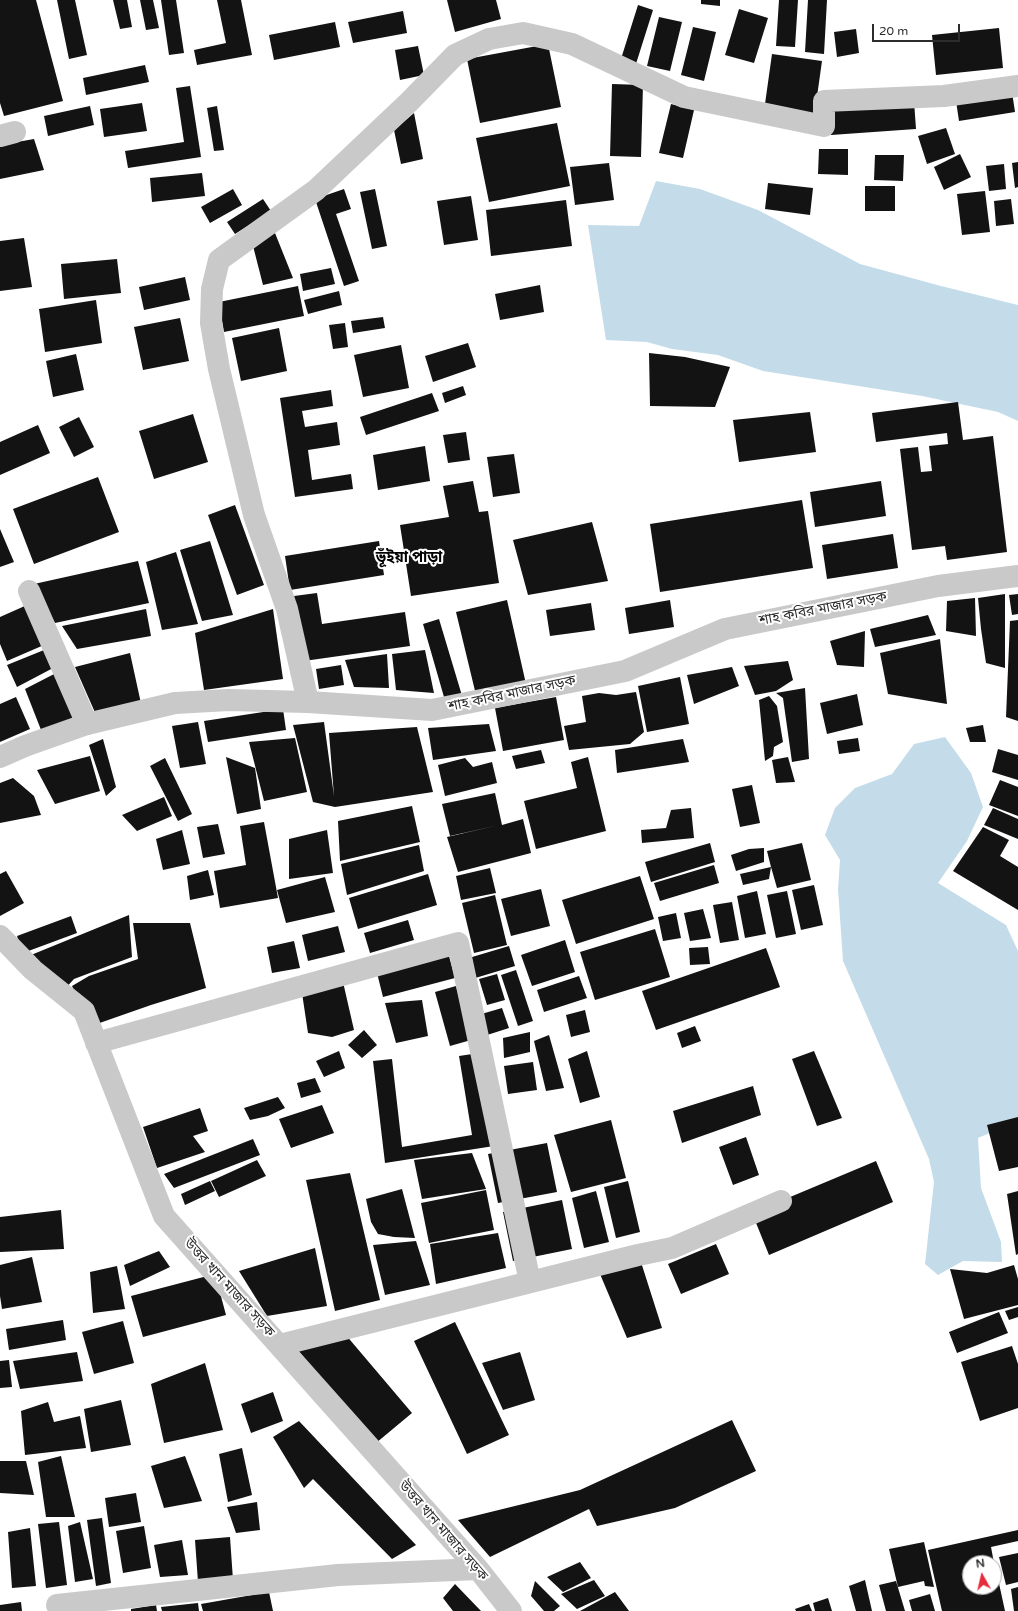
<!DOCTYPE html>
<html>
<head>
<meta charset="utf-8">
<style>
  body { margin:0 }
  #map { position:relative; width:1018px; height:1611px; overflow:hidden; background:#fff; font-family:"Varela Round",sans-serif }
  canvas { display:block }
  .north { position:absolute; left:962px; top:1555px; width:40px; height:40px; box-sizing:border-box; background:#fff; border:1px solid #ababab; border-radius:50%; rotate:352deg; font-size:11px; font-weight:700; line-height:16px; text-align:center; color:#2c2c2c }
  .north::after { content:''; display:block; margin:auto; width:14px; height:18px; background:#e42c3d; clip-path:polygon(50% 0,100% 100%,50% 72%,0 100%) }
  .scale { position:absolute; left:872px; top:24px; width:88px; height:18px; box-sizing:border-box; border:2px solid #2c2c2c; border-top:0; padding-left:5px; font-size:12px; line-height:14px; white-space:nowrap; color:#2c2c2c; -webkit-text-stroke:3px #fff; paint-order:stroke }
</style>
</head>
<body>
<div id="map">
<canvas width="1018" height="1611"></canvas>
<div class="north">N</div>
<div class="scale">20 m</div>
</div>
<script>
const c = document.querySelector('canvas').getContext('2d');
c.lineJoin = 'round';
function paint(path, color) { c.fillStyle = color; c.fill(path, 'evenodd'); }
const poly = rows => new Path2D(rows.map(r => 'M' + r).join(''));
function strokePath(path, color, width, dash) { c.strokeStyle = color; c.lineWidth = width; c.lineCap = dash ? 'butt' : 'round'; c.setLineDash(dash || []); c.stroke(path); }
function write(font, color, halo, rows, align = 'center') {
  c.font = font + ' "Varela Round","Noto Sans Bengali",sans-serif'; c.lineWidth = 4; c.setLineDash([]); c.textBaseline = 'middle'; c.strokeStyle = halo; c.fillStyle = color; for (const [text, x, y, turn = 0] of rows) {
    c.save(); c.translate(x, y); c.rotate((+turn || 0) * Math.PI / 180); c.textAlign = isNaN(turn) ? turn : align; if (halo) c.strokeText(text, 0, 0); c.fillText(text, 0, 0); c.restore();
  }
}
paint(poly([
  [656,181,700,189,758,210,860,264,941,286,1018,305,1018,421,998,412,922,396,763,371,718,355,672,349,647,342,606,340,588,225,639,226],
  [945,737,971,773,983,807,967,841,938,883,1006,925,1018,951,1018,1121,978,1138,981,1188,1001,1242,1002,1262,963,1261,938,1275,925,1264,934,1182,929,1159,843,961,838,889,840,860,825,835,835,808,855,788,892,774,914,744]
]), '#c4dcea');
paint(poly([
  [0,0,36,0,63,101,4,116,0,103],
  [57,0,75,0,87,55,69,59],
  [113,0,127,0,132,27,120,29],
  [140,0,153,0,159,28,146,30],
  [161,0,176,0,184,53,169,55],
  [217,0,241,0,252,55,197,65,194,50,226,43],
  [447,0,496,0,501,19,455,32],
  [701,0,720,0,720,6,701,4],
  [779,0,798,0,795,47,776,46],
  [808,0,827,0,824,54,805,52],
  [638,5,653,10,635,67,620,62],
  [739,9,768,18,754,63,725,55],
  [403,11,407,33,353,43,348,22],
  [659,17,682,22,670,71,647,66],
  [335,22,340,47,274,60,269,35],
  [693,27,716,32,704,81,681,75],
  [999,28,1003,68,936,75,932,35],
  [856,29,859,53,837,57,834,32],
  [548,44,561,107,480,123,467,59],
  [418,46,424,75,400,80,395,50],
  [772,54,822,61,814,118,764,111],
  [145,65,149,82,86,95,83,78],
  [612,84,643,85,641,157,610,156],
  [190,86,201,157,128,168,125,151,184,142,176,88],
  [1012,92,1015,112,959,121,956,101],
  [914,101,916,129,831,135,829,107],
  [142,103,147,131,104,137,100,109],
  [671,104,694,110,683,158,659,153],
  [90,106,94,125,48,136,44,116],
  [217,106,224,150,214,151,207,108],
  [414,113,423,159,401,164,394,130],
  [557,123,570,186,489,202,476,138],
  [946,128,955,154,927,164,918,136],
  [34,139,44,170,0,179,0,145],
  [819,149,848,149,848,175,818,174],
  [960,154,971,177,944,190,934,167],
  [875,155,904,155,903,181,874,180],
  [1018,162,1018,187,1015,188,1012,163],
  [609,163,614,200,575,205,570,167],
  [1004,164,1006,189,989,191,986,166],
  [202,173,205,196,152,202,150,178],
  [768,183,813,188,810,215,765,209],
  [865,186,895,186,895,211,865,211],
  [233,189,242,205,210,223,201,207],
  [344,189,351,209,336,214,359,281,344,286,315,199],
  [375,189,387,246,372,249,360,192],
  [985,191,990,232,962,235,957,194],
  [471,196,478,240,444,245,437,201],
  [263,199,271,211,235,234,227,222],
  [1011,199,1014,224,996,226,994,201],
  [566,200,572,246,491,256,486,210],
  [275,233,293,278,263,285,252,242],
  [24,238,32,287,0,291,0,241],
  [117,259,121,293,64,299,61,264],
  [331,268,335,284,303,291,300,274],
  [185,277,190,300,144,310,139,287],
  [540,285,544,312,500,320,495,294],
  [298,286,304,316,224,332,219,302],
  [339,291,342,305,308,314,304,300],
  [96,300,102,343,45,352,39,309],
  [383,317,385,328,353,333,351,321],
  [180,318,189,361,143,370,134,327],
  [345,323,348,347,333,349,329,325],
  [279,328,287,371,241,381,232,338],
  [468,343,476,367,433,382,425,356],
  [401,345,409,388,363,397,354,355],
  [649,353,685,357,730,367,715,407,650,406],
  [76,354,84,390,53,397,46,361],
  [463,386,466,395,445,403,442,393],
  [331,390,333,406,302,411,305,427,337,422,340,445,308,450,312,480,351,474,353,489,295,497,280,398],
  [432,393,439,411,366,435,360,417],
  [958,402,963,440,993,436,1007,552,947,560,945,546,912,550,900,449,918,447,921,472,932,471,929,446,948,444,947,433,876,442,872,413],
  [810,412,816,452,739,462,733,420],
  [193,414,208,462,154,479,139,431],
  [79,417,94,447,74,457,59,427],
  [38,425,50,453,0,475,0,442],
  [466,432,470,460,448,463,443,435],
  [425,446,430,481,378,490,373,455],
  [514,454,520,493,493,497,487,457],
  [98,477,119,532,34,564,13,509],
  [473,481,479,512,488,511,499,583,411,596,400,525,449,517,443,486],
  [881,481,886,516,815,527,810,492],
  [802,500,813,568,660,592,650,524],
  [235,505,264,585,237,595,208,515],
  [592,522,608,581,528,595,513,540],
  [0,529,14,562,0,567],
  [893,534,898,568,827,579,822,545],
  [210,541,233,615,202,621,180,550],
  [379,541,384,575,290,590,285,556],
  [176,552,198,624,162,630,146,562],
  [138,561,149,603,55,623,34,584],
  [317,593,322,624,405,612,410,646,304,661,294,596],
  [1005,594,1005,668,986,663,981,629,978,598],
  [1018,594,1018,614,1012,615,1009,595],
  [975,598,976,636,946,631,947,601],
  [507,600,526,684,476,695,456,612],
  [670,600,674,627,629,634,625,608],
  [591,603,595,630,550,636,546,610],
  [27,605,44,645,7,661,0,644,0,617],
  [146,609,151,636,77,649,62,626],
  [273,609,283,679,204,690,195,633],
  [928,615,936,635,875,647,870,629],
  [439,619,463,699,446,704,423,624],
  [1018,620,1018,721,1006,717,1010,621],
  [865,631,864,667,837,665,830,641],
  [940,639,947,704,888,694,880,653],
  [44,650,55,667,17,687,7,665],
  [425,650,434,693,396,690,392,654],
  [130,653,142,708,97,717,75,667],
  [387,654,389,688,354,687,345,660],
  [788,661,793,680,776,691,755,695,744,666],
  [341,665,344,685,319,689,316,669],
  [732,667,739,686,694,704,687,675],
  [58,672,79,725,43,735,25,689],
  [680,677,689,724,647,732,638,686],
  [805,688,809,759,792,762,783,698,776,693],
  [636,692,644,732,630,744,569,750,564,726,586,722,582,696,599,693,616,695],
  [857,694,863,725,827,734,820,703],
  [769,696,777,706,783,742,774,747,773,756,765,761,759,700],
  [16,697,30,729,0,742,0,704],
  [556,697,564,740,503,751,495,708],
  [283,709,286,730,208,742,204,721],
  [198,722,206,764,180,768,172,726],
  [324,722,334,796,329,733,417,727,433,792,335,807,313,802,293,725],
  [489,724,496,751,433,760,428,728],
  [983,725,986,742,970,742,966,728],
  [295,738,307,792,264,801,249,742],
  [858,738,860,751,839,754,837,741],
  [103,739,116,787,106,796,89,745],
  [683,739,689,762,617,773,615,750],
  [998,749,1018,755,1018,780,992,772],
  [541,750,545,763,516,769,512,756],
  [90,756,100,791,55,804,37,770],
  [226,757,255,768,261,809,237,814],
  [588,757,606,831,536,849,524,801,577,788,571,762],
  [788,757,795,782,776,783,772,760],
  [165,758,192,814,178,821,150,766],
  [465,758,473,767,492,762,497,783,445,796,438,765],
  [13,778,34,796,41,815,0,823,0,783],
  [1000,780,1018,787,1018,816,989,805],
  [752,785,760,823,740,827,732,789],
  [495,793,502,825,523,819,531,853,458,872,447,837,499,825,450,836,442,804],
  [164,797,172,816,137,831,122,815],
  [412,806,420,842,340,861,338,821],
  [691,808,694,838,642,843,641,830,666,828,671,810],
  [993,808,1018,819,1018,839,984,825],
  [264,822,278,898,220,908,214,871,246,865,240,826],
  [218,824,225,854,203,858,197,827],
  [983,827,1009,840,1000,856,1018,867,1018,910,953,871],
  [182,830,190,864,163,870,156,839],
  [327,830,333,873,289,879,289,839],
  [710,843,715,862,651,882,645,862],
  [802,843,811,880,777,888,771,867,769,879,743,885,740,874,771,867,767,851],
  [419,845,424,871,347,895,341,864],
  [764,848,764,862,736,871,731,855,749,849],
  [714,865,719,883,660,901,654,883],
  [490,868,496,893,461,900,456,876],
  [208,870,214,895,190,900,187,876],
  [6,871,24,903,0,916,0,874],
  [428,874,437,905,358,929,349,898],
  [640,876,654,919,576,944,562,900],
  [325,877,335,912,286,923,277,890],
  [814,885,823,925,801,930,792,890],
  [541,889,550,926,511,936,501,899],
  [757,891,766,934,745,938,737,896],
  [787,891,796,934,776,938,767,895],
  [495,895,507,945,474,953,462,903],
  [732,902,739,940,720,943,713,905],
  [703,909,711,938,690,941,684,913],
  [676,913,681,938,663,941,658,917],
  [129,915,132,957,74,979,62,992,31,955],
  [71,916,77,933,23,953,17,936],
  [408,920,414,940,370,953,364,933],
  [133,923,190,923,206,988,151,1005,91,1026,72,986,89,976,138,959],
  [338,926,345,952,308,961,302,935],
  [655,929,670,977,595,1000,580,952],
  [565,940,575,972,532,986,521,955],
  [294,941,300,968,272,973,267,947],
  [509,946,515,966,472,979,462,960],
  [708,947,710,964,690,965,689,948],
  [766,948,780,987,656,1030,642,991],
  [447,949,455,978,383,997,376,969],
  [516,970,533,1021,518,1026,501,975],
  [497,974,505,1000,487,1005,479,979],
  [579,976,587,998,544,1012,537,990],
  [343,982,354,1030,332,1037,308,1033,302,993],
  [456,986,471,1040,450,1046,435,992],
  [422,1000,428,1036,396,1043,385,1003],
  [502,1008,509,1028,484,1036,478,1015],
  [585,1010,590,1032,571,1037,566,1015],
  [695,1026,701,1041,682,1048,677,1033],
  [364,1030,377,1045,362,1058,348,1045],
  [530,1032,530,1052,504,1058,503,1038],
  [549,1035,564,1088,546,1091,534,1041],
  [339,1051,345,1068,324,1077,316,1061],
  [587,1051,600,1097,580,1103,568,1059],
  [814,1051,842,1118,817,1126,792,1059],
  [479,1053,494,1146,385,1163,373,1061,392,1059,402,1147,472,1135,459,1056],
  [533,1062,537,1090,508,1094,504,1066],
  [315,1078,321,1092,301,1098,297,1083],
  [753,1086,761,1115,682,1143,673,1111],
  [278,1097,285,1108,268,1116,250,1120,244,1108],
  [322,1105,334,1133,291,1148,279,1119],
  [200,1108,208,1131,193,1136,205,1152,157,1168,143,1127],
  [1018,1117,1018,1167,999,1171,987,1125],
  [611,1120,626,1178,571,1192,554,1135],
  [746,1137,759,1175,733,1185,719,1147],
  [253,1139,260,1155,174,1188,164,1174],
  [547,1143,557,1192,498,1203,488,1154],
  [472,1153,486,1189,422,1199,414,1160],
  [257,1160,266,1176,219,1197,211,1181],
  [876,1161,893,1202,769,1255,752,1213],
  [350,1173,380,1300,335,1311,306,1180],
  [210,1181,215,1191,185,1205,181,1194],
  [628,1181,640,1232,616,1238,604,1187],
  [402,1189,415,1238,394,1237,378,1234,371,1222,366,1199],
  [486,1190,494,1230,429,1243,421,1203],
  [596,1191,609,1242,584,1248,572,1198],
  [1018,1191,1018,1254,1016,1255,1007,1194],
  [562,1200,572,1249,513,1261,503,1212],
  [61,1210,64,1249,0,1252,0,1217],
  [498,1233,506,1268,436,1284,430,1244],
  [416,1241,430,1285,385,1295,373,1245],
  [716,1244,729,1274,681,1294,668,1264],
  [315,1248,327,1306,267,1316,239,1271],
  [159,1251,170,1267,130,1286,124,1265],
  [32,1257,42,1302,2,1309,0,1296,0,1265],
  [640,1259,662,1328,627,1338,600,1274],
  [1014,1265,1018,1279,1018,1305,964,1319,950,1269,987,1273],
  [117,1266,125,1309,93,1313,90,1272],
  [215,1274,226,1315,143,1337,131,1296],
  [1018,1307,1018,1317,1009,1320,1005,1311],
  [999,1312,1008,1333,957,1353,949,1332],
  [63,1320,66,1340,9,1350,6,1329],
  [123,1321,134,1363,94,1374,82,1332],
  [455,1322,509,1435,467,1454,414,1341],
  [345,1334,412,1413,376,1443,295,1347],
  [1012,1346,1018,1364,1018,1408,980,1421,961,1362],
  [77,1352,83,1381,20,1389,13,1361],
  [520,1352,535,1400,503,1410,482,1363],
  [9,1360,12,1387,0,1388,0,1361],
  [205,1363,223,1430,164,1443,151,1384],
  [273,1392,283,1421,251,1433,241,1404],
  [121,1400,131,1445,91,1452,84,1409],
  [48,1402,54,1422,80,1416,86,1448,25,1455,21,1411],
  [732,1420,756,1471,675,1508,597,1526,589,1509,490,1557,458,1520,580,1490],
  [299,1421,416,1545,392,1559,313,1479,304,1488,273,1437],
  [242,1448,252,1495,228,1502,219,1454],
  [61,1456,75,1517,46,1517,38,1462],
  [185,1456,202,1501,164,1508,151,1466],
  [0,1461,26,1461,34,1495,0,1493],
  [136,1493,141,1522,109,1527,105,1498],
  [257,1502,260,1530,236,1533,227,1507],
  [102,1518,111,1583,96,1586,87,1520],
  [59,1522,67,1585,46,1588,38,1524],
  [80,1522,93,1579,75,1582,68,1526],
  [144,1526,151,1568,123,1573,116,1531],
  [30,1528,36,1586,12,1588,8,1532],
  [1018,1530,1018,1541,991,1547,994,1563,970,1563,970,1587,994,1587,995,1565,1005,1611,942,1611,928,1550],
  [230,1537,233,1580,198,1582,195,1540],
  [182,1540,188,1575,160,1577,154,1545],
  [924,1542,934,1587,925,1586,924,1581,898,1587,889,1549],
  [1018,1553,1018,1582,1006,1585,999,1557],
  [580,1562,591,1578,563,1592,547,1577],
  [594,1580,605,1596,577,1609,561,1594],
  [865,1580,872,1611,856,1611,849,1586],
  [535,1581,560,1606,554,1611,544,1611,531,1596],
  [896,1581,905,1611,886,1611,879,1585],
  [455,1584,481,1611,453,1611,443,1598],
  [1018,1587,1018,1611,1014,1611,1011,1589],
  [269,1592,273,1611,203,1611,201,1604],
  [615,1592,629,1611,580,1611],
  [930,1594,935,1611,912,1611,909,1600],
  [828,1598,832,1611,815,1611,813,1603],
  [21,1602,22,1611,0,1611,0,1605],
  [198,1603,199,1611,162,1611,161,1607],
  [809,1604,812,1611,796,1611,795,1609],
  [156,1605,157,1611,131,1611,131,1609]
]), '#131313');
strokePath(poly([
  [0,136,15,132],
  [29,591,87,724],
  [308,702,287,609,254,515,219,369,211,323,212,289,219,260,316,190,409,102,455,55,489,39,523,33,572,44,684,97,824,126,824,101,944,96,1018,86],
  [0,936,33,970,84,1011,164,1216,478,1569,511,1611],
  [96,1043,458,943,530,1282],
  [280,1345,638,1255,672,1248,781,1201],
  [57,1605,338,1575,478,1569]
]), '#c9c9c9', 22);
strokePath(poly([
  [0,757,25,746,87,724,175,703,229,700,308,702,432,710,625,671,725,629,938,586,1018,576]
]), '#c9c9c9', 22);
write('14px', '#2c2c2c', '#fff', [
  ["শাহ কবির মাজার সড়ক",823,609,-11],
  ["শাহ কবির মাজার সড়ক",512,694,-12],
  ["উত্তর খান মাজার সড়ক",229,1288,48],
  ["উত্তর খান মাজার সড়ক",443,1531,49]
]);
write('bold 15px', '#000', '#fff', [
  ["ভূঁইয়া পাড়া",409,558]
]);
</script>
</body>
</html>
